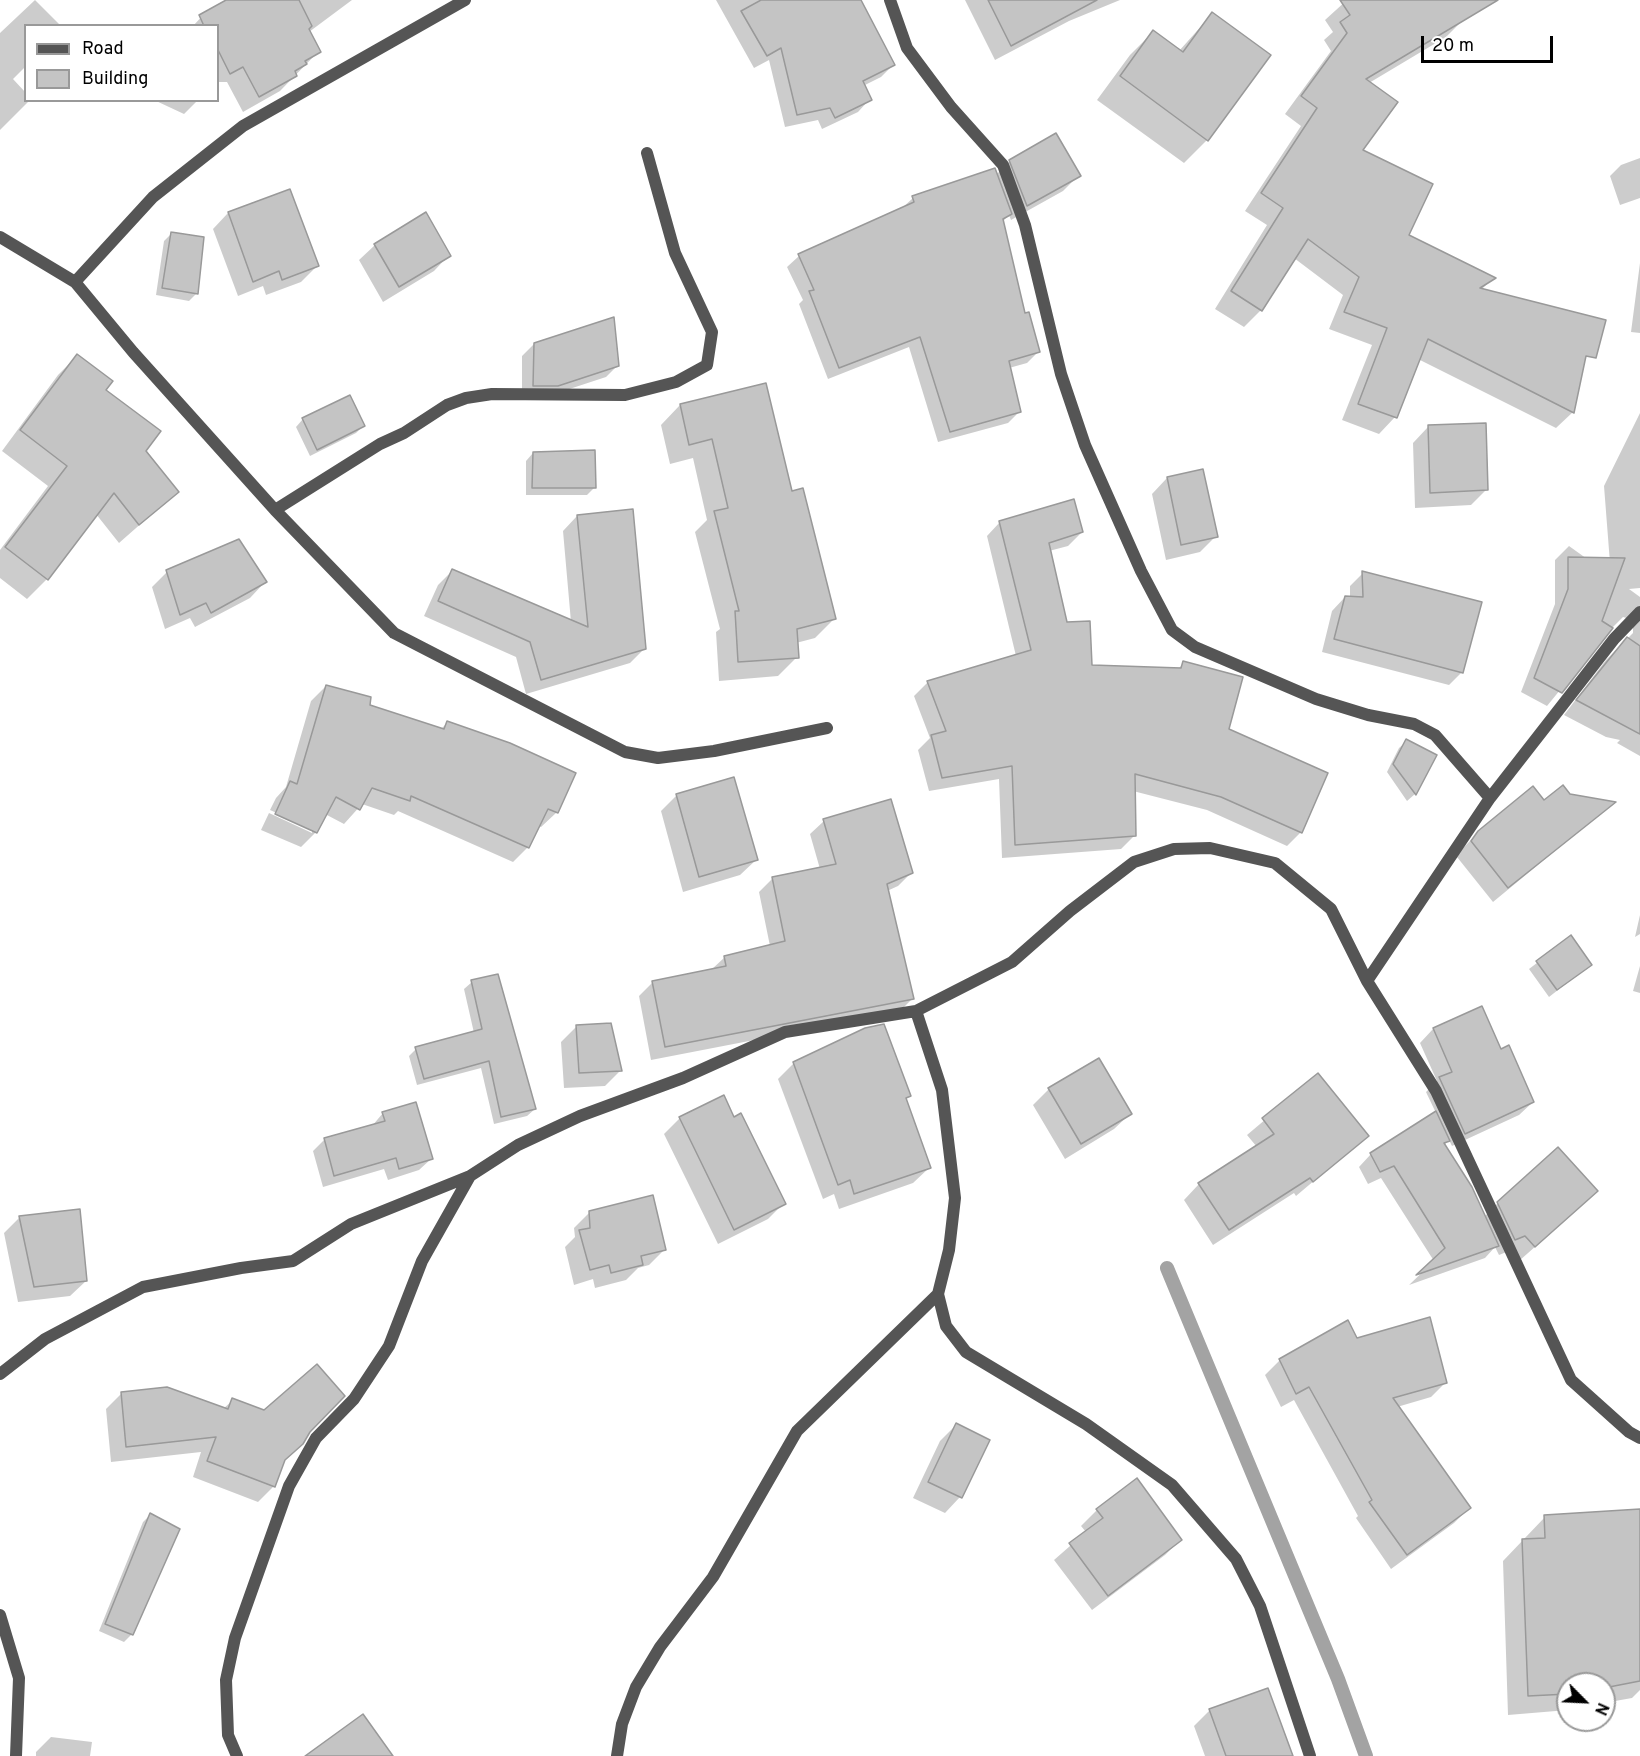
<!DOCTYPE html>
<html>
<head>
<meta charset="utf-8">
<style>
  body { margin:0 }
  #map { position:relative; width:1640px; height:1756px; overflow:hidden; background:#fff; font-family:Overpass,sans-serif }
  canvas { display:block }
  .legend { position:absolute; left:24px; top:24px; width:195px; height:78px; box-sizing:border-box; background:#fff; border:2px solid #999; margin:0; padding:8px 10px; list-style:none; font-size:18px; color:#000 }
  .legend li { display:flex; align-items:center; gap:12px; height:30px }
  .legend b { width:30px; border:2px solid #999 }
  .north { position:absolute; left:1556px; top:1672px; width:60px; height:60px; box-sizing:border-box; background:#fff; border:2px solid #999; border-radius:50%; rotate:114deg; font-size:16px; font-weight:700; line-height:24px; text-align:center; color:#000 }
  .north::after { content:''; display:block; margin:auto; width:21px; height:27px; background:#000; clip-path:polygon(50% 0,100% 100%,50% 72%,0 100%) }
  .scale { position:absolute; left:1421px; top:36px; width:132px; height:27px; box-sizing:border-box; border:3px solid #000; border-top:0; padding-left:8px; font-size:18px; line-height:21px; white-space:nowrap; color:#000; -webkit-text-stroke:4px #fff; paint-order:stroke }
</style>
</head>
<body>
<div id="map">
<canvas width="1640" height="1756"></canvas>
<ul class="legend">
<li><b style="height:8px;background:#555"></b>Road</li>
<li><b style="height:16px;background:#c4c4c4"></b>Building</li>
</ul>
<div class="north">N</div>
<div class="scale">20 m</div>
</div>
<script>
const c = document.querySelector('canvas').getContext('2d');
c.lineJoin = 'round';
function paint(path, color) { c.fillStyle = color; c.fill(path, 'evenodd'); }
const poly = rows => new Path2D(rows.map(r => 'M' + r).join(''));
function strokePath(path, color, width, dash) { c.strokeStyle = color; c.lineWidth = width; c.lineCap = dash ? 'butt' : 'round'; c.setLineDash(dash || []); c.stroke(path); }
paint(poly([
  [35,0,61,26,26,26,26,66,13,79,26,93,26,100,30,100,0,130,0,33],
  [229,0,271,0,278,11,299,0,352,0,309,32,319,51,280,91,243,112,227,82,218,82,218,26,193,26,205,13],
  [716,0,859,0,893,65,881,77,863,86,870,99,858,112,822,129,818,120,785,127,769,60,754,68],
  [965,0,1120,0,1069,21,995,60],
  [1347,0,1475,0,1463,20,1446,37,1369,83,1360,151,1407,236,1493,278,1477,294,1573,412,1556,428,1418,359,1395,417,1379,434,1342,420,1372,345,1329,329,1343,295,1294,258,1261,310,1244,327,1215,309,1267,225,1245,211,1301,126,1285,114,1331,51,1324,40,1333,32,1325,20],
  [1212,14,1207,140,1184,163,1097,100,1130,55,1153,32,1179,51],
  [154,100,198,100,184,114],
  [1640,158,1640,198,1620,205,1610,176,1621,165],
  [1010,161,1079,175,1063,191,1011,220,1009,215,1002,222,1024,315,1038,352,1027,363,1009,368,1020,411,1008,423,938,442,909,347,828,379,799,304,803,300,787,267,799,256,901,209,913,198,996,175],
  [289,191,317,266,301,282,266,295,263,286,238,296,213,229,228,213],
  [171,234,197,293,189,301,156,295,164,241],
  [375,245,449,255,434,271,383,302,359,260],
  [1640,263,1640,333,1631,332],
  [534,344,617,366,606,377,545,397,522,397,522,356],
  [77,356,177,492,119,543,96,514,47,579,27,599,0,578,0,550,48,486,2,451,58,375],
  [680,405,791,493,834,619,815,638,796,643,797,657,778,676,719,681,716,632,720,629,695,532,707,520,693,458,670,464,661,425],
  [1640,413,1640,588,1629,589,1640,597,1640,756,1617,743,1620,740,1606,737,1564,715,1606,660,1633,633,1633,620,1623,617,1605,635,1547,706,1521,692,1555,604,1555,560,1569,546,1611,576,1604,486],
  [303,419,363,426,356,433,310,456,296,427],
  [1428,427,1487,489,1471,505,1415,508,1413,443],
  [533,453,595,487,587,495,526,495,526,461],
  [1202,471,1216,536,1200,552,1166,560,1152,494,1167,478],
  [577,516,645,648,630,663,526,694,516,657,424,616,438,585,452,571,571,622,563,531],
  [1000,522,1082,532,1068,546,1049,551,1066,624,1091,666,1177,670,1184,663,1227,730,1326,774,1300,833,1287,846,1207,810,1133,791,1134,836,1121,849,1002,858,999,779,929,791,918,750,930,738,914,696,928,682,1016,656,987,536],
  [167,572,265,582,250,598,195,627,190,618,165,629,152,587],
  [1363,573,1462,672,1449,685,1322,652,1332,611,1345,597,1350,598,1350,586],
  [326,686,368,706,441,729,447,723,574,773,556,813,541,827,538,826,528,847,513,862,398,811,394,815,362,804,344,824,325,814,316,832,301,847,261,830,269,813,312,833,312,829,270,810,276,798,286,787,311,701],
  [1407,741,1435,755,1415,794,1407,801,1387,772,1399,748],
  [677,795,756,860,740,875,683,892,661,811],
  [1569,796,1613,803,1493,902,1457,857,1463,848,1479,832,1544,802],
  [824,821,912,872,898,886,887,891,913,998,899,1012,651,1060,639,996,653,982,711,970,725,957,770,946,759,892,773,878,820,869,810,834],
  [1640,915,1640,934,1635,937],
  [1571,937,1590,965,1549,997,1529,969],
  [1640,966,1640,993,1633,991],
  [472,982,535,1109,527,1116,494,1124,481,1068,417,1085,409,1056,416,1049,474,1033,464,989],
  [1481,1008,1501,1051,1533,1102,1519,1115,1452,1146,1449,1140,1444,1145,1484,1217,1498,1203,1580,1207,1519,1261,1509,1251,1499,1255,1495,1247,1485,1258,1409,1285,1434,1261,1381,1178,1368,1184,1359,1167,1371,1154,1436,1113,1426,1092,1437,1081,1420,1043,1433,1029],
  [576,1027,621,1070,605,1086,564,1088,561,1042],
  [794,1063,909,1096,905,1100,929,1168,913,1183,839,1209,834,1194,823,1199,778,1079],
  [1318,1075,1367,1136,1296,1196,1294,1193,1213,1245,1184,1200,1199,1184,1257,1147,1247,1135],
  [1049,1089,1130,1114,1114,1129,1065,1159,1033,1105],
  [383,1113,431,1159,419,1170,388,1180,384,1169,323,1187,313,1151,325,1139,372,1126],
  [680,1118,784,1203,768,1219,718,1244,664,1134],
  [78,1211,86,1281,70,1296,18,1302,4,1233,19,1218],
  [590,1212,664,1250,649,1265,638,1268,626,1280,595,1288,593,1279,574,1285,565,1247,575,1237,574,1228],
  [1356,1340,1446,1382,1431,1397,1397,1407,1469,1508,1454,1523,1391,1569,1356,1518,1358,1516,1294,1400,1281,1407,1265,1375,1280,1360],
  [122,1393,223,1409,233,1400,309,1431,283,1462,274,1486,258,1502,193,1477,201,1452,111,1462,106,1409],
  [956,1425,960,1497,945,1513,913,1498,940,1441],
  [1136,1480,1180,1540,1165,1555,1092,1610,1054,1560,1086,1532,1081,1526,1097,1510],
  [1640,1511,1640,1690,1632,1698,1604,1703,1604,1684,1568,1684,1568,1710,1508,1715,1503,1561,1545,1517],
  [150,1515,132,1634,124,1642,99,1631,143,1522],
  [1210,1710,1291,1756,1205,1756,1194,1726],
  [51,1737,92,1742,90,1756,36,1756,36,1752]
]), '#0003');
strokePath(poly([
  [1167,1268,1338,1679,1366,1756]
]), '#a3a3a3', 14);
const building = poly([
  [226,0,299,0,312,26,309,29,321,52,305,61,307,64,295,71,297,76,259,97,243,67,230,74,218,50,218,26,204,26,199,15,226,0],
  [761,0,861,0,895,65,863,81,872,100,835,118,830,108,797,115,781,48,767,56,741,11,761,0],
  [988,0,1097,0,1011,46,988,0],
  [1340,0,1498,0,1366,79,1398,102,1363,150,1433,184,1409,235,1496,278,1480,288,1606,320,1596,358,1586,356,1574,413,1428,339,1397,418,1358,404,1387,328,1344,312,1359,277,1308,239,1262,311,1231,291,1283,208,1261,193,1317,108,1301,96,1347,33,1340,22,1350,15,1340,0],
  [1212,12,1271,55,1208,141,1120,76,1153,30,1183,52,1212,12],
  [1056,133,1081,176,1027,206,1009,160,1056,133],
  [995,168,1012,214,1003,219,1025,313,1029,312,1040,352,1009,361,1021,412,950,432,920,337,839,368,809,291,814,290,798,254,914,202,912,196,995,168],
  [290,189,319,266,282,280,279,271,253,282,228,212,290,189],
  [426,212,451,256,399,287,374,244,426,212],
  [171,232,204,237,198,294,162,288,171,232],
  [614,317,619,366,558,386,533,386,534,343,614,317],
  [77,354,113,381,106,390,161,431,146,451,179,492,139,525,114,493,48,580,5,547,67,466,20,430,77,354],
  [766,383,792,491,803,488,836,619,797,629,799,658,738,662,735,611,739,611,714,511,728,508,712,439,689,445,680,404,766,383],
  [350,395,365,426,317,450,302,418,350,395],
  [1486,423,1488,490,1430,493,1428,425,1486,423],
  [595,450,596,488,532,488,533,452,595,450],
  [1203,469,1218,537,1181,545,1167,477,1203,469],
  [1074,499,1083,532,1049,543,1067,622,1090,621,1092,665,1181,668,1183,661,1243,677,1229,729,1328,773,1302,833,1221,797,1135,774,1136,836,1015,845,1012,766,942,778,931,735,946,731,927,681,1031,650,999,521,1074,499],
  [633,509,646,649,541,680,530,642,438,601,452,569,588,627,577,515,633,509],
  [239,539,267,582,211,613,206,603,180,615,166,570,239,539],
  [1568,557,1625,558,1602,621,1613,628,1562,693,1534,678,1568,589,1568,557],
  [1362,571,1482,602,1463,673,1334,639,1345,596,1363,597,1362,571],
  [1627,637,1640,646,1640,734,1576,700,1627,637],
  [326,685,371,697,370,705,444,729,447,721,510,743,576,773,558,813,548,809,529,848,411,796,410,801,372,788,360,810,336,797,317,833,275,814,290,781,297,784,326,685],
  [1406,739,1437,755,1416,795,1393,764,1406,739],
  [734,777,758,860,699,877,676,794,734,777],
  [1563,785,1570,794,1616,802,1508,888,1471,841,1478,831,1533,786,1544,800,1563,785],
  [891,799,913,873,887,884,914,999,665,1047,652,981,726,966,724,956,785,941,772,877,836,864,823,819,891,799],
  [1571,935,1592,965,1557,990,1536,961,1571,935],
  [498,974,536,1109,501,1117,489,1061,424,1079,415,1047,482,1029,471,980,498,974],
  [1482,1006,1501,1049,1509,1045,1534,1102,1465,1134,1439,1077,1452,1072,1433,1028,1482,1006],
  [611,1023,622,1071,579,1073,576,1025,611,1023],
  [884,1024,911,1096,906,1098,931,1168,854,1194,850,1180,838,1185,793,1062,865,1028,884,1024],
  [1099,1058,1132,1114,1081,1144,1048,1088,1099,1058],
  [1318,1073,1369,1136,1313,1182,1310,1178,1229,1230,1198,1183,1274,1134,1262,1118,1318,1073],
  [724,1095,734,1117,741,1113,786,1204,734,1230,679,1117,724,1095],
  [416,1102,433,1159,399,1169,396,1158,334,1176,324,1138,385,1121,382,1112,416,1102],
  [1436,1111,1450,1141,1444,1143,1472,1187,1499,1246,1416,1275,1445,1248,1394,1166,1380,1172,1370,1153,1436,1111],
  [1558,1147,1598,1191,1535,1247,1525,1236,1515,1240,1497,1202,1558,1147],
  [653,1195,666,1250,641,1256,643,1265,611,1273,609,1265,590,1270,579,1230,590,1228,589,1211,653,1195],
  [80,1209,87,1281,34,1287,19,1216,80,1209],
  [1430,1317,1447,1383,1393,1398,1471,1508,1407,1555,1369,1502,1372,1500,1309,1387,1296,1394,1279,1359,1348,1320,1357,1338,1430,1317],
  [317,1364,345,1396,310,1432,303,1444,285,1460,275,1487,207,1461,216,1437,126,1447,121,1392,167,1387,228,1409,232,1398,264,1410,317,1364],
  [956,1423,990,1440,962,1498,928,1482,956,1423],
  [1137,1478,1182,1540,1108,1596,1069,1543,1103,1518,1096,1509,1137,1478],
  [1640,1509,1640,1681,1604,1688,1604,1684,1568,1684,1568,1694,1528,1696,1522,1539,1545,1538,1544,1515,1640,1509],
  [150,1513,180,1529,133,1635,105,1624,150,1513],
  [1268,1688,1293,1756,1226,1756,1209,1709,1268,1688],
  [363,1714,393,1756,305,1756,363,1714]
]);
paint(building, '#c4c4c4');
strokePath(building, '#999', 1.5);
strokePath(poly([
  [890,0,907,48,951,107,1003,165,1025,225,1061,374,1085,445,1141,571,1172,630,1195,647,1316,699,1368,715,1414,724,1435,735,1490,798],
  [0,237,75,282,133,352,275,510,394,633,625,752,658,758,714,751,827,728],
  [75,282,153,197,243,126,465,0],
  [275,510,380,444,404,433,447,405,466,398,492,394,625,395,676,382,707,365,712,332,675,253,647,153],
  [1640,612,1614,639,1490,798,1367,981,1436,1091,1571,1380,1629,1432,1640,1438],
  [916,1011,942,1090,955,1198,949,1250,938,1294,946,1326,966,1352,1086,1424,1172,1485,1236,1559,1260,1606,1310,1756],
  [0,1374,45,1339,143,1287,241,1268,293,1261,351,1224,470,1176],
  [0,1615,19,1678,16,1756],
  [237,1756,228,1735,226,1680,235,1638,289,1486,316,1438,354,1399,389,1346,422,1261,470,1176,518,1145,580,1116,683,1078,785,1032,916,1011,1012,962,1070,911,1134,862,1174,849,1210,848,1275,863,1331,909,1367,981],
  [617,1756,622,1724,636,1687,660,1647,713,1577,797,1431,938,1294]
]), '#555', 12);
</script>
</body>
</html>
